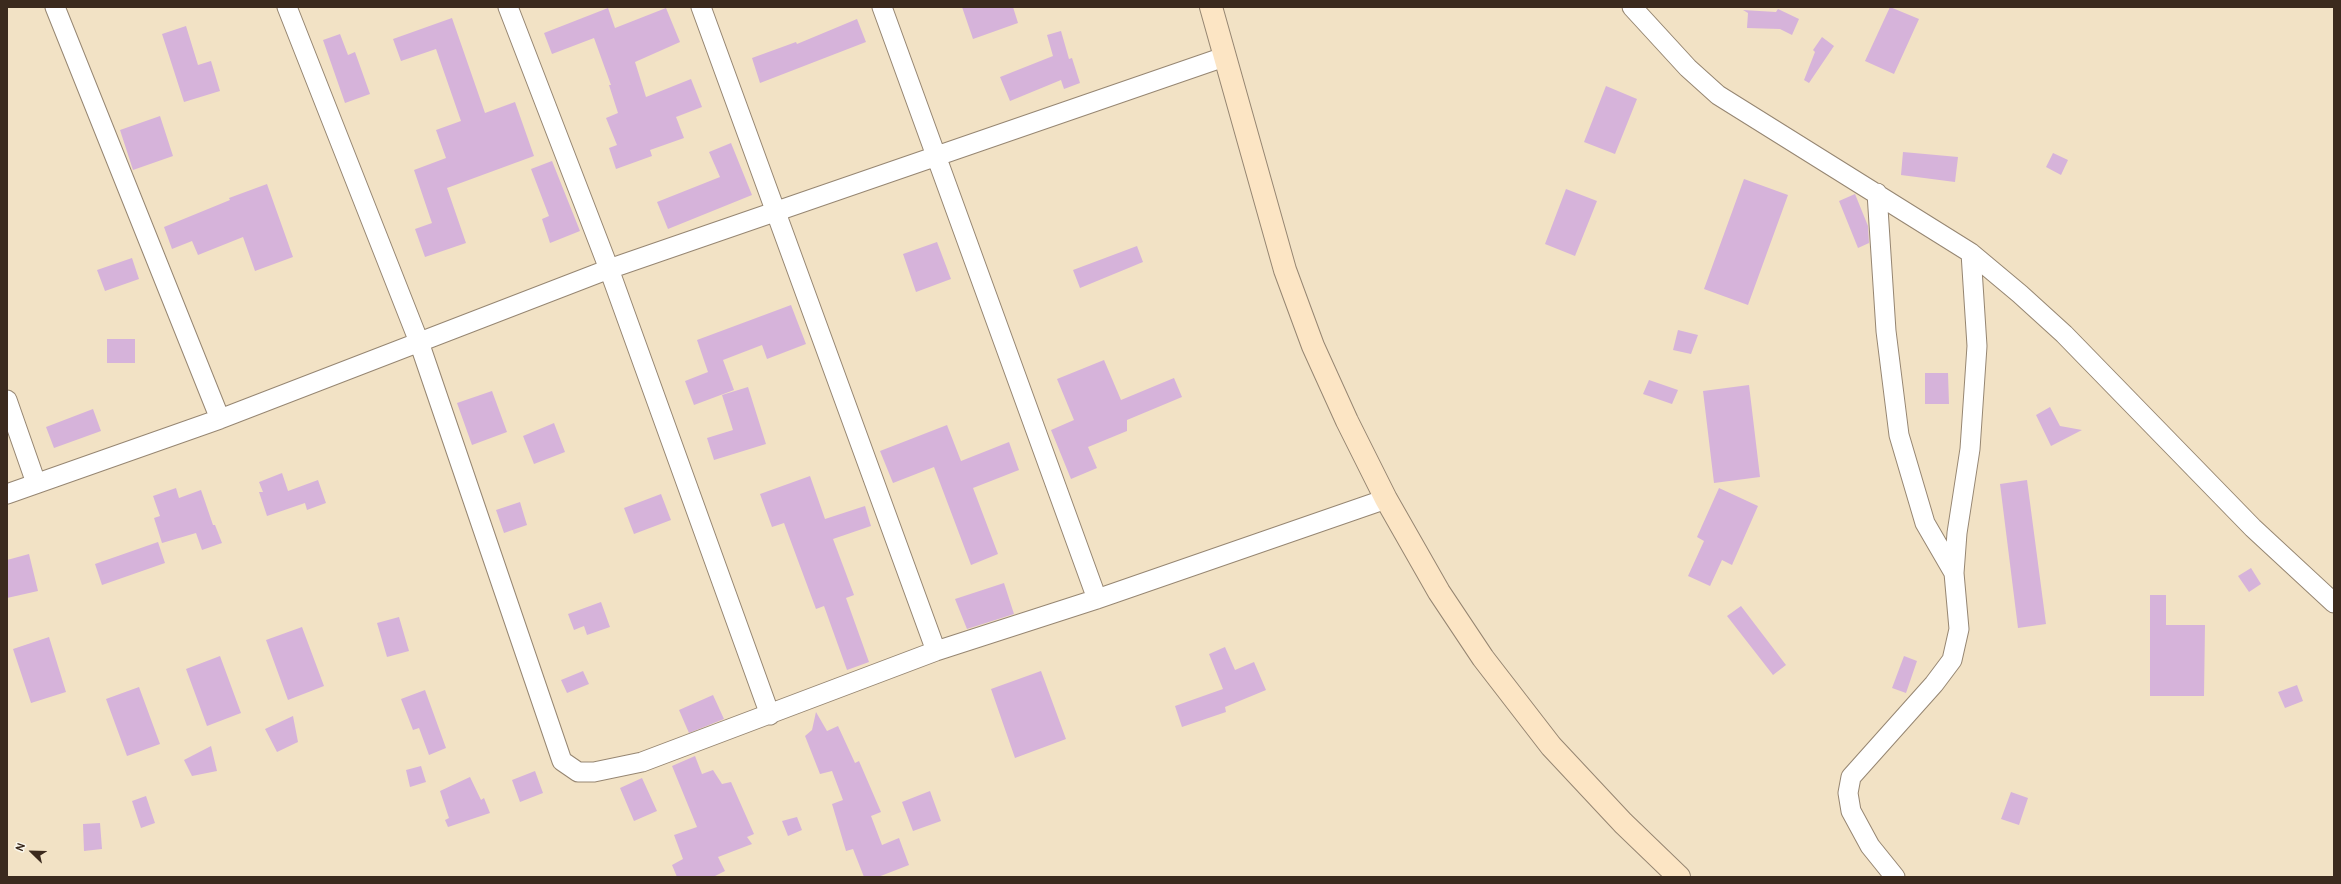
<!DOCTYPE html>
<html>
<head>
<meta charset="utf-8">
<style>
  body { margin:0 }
  #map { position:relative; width:2341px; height:884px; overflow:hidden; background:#f2e2c5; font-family:Pangolin,sans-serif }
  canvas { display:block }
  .frame { position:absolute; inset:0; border:8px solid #3b2a1e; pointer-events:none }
  .north { position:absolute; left:12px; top:832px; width:40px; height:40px; -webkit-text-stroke:3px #fbf7ec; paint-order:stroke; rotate:293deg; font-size:11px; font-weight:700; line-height:16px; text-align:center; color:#3b2a1e }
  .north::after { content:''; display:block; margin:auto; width:14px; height:18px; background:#3b2a1e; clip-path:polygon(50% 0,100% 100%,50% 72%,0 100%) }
</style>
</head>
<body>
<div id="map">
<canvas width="2341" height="884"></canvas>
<div class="frame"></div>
<div class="north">N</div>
</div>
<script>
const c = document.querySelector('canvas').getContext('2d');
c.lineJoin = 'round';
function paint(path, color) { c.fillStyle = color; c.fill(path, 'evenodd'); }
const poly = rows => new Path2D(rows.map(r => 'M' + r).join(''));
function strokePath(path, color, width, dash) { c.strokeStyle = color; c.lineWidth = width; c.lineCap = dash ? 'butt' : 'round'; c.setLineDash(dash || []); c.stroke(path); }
paint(poly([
  [962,7,1013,7,1018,23,973,39],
  [1890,7,1919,19,1894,74,1865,61],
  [608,8,615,28,666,8,680,42,635,62,646,97,691,79,702,107,676,117,684,138,650,150,652,156,616,169,609,148,617,145,606,118,618,113,609,85,611,85,594,38,552,54,544,33],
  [1778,9,1799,19,1792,35,1780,29,1747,28,1748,13,1743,10,1776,12],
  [452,18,485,113,515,102,534,156,447,188,466,243,425,257,415,229,432,223,414,170,446,158,436,130,461,121,436,49,401,61,393,39],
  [857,19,866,42,760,83,752,58,796,42,797,44],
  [186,26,198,65,211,61,220,91,184,102,162,34],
  [1061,31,1069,59,1072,58,1080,83,1064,89,1061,80,1010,101,1000,77,1053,56,1047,35],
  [340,34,348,55,355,52,370,94,345,103,323,40],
  [1822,37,1834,46,1809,83,1804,80,1815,52,1813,50],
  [1606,86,1637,99,1615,154,1584,142],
  [160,116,173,156,133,170,120,130],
  [731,143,752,195,668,229,657,202,720,177,709,152],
  [1903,152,1958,157,1955,182,1901,175],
  [2053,153,2068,160,2061,175,2046,167],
  [552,161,580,231,550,243,542,219,549,216,531,169],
  [1744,179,1788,195,1748,305,1704,289],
  [267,184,293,257,255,271,243,237,198,255,192,241,172,249,164,227,230,200,229,198],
  [1566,189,1597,201,1575,256,1545,244],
  [1855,194,1868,226,1869,243,1858,248,1839,201],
  [937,242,951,279,916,292,903,254],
  [1137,246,1143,262,1080,288,1073,270],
  [132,258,139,279,105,291,97,270],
  [791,305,806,344,767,359,762,345,723,360,734,390,694,405,685,381,708,372,697,340],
  [1678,330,1698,335,1691,354,1673,350],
  [107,339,135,339,135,363,107,363],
  [1104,360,1121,400,1174,378,1182,397,1127,420,1127,431,1088,447,1097,468,1071,479,1051,430,1074,420,1057,379],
  [1925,373,1948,373,1949,404,1925,404],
  [1649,380,1678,390,1672,404,1643,394],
  [1749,385,1760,477,1714,483,1703,391],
  [748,387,766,444,714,460,707,438,733,430,722,395],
  [492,391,507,432,472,445,457,403],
  [2050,407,2060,426,2082,430,2051,446,2036,415],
  [93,409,101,431,54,448,46,427],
  [554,423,565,452,534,464,523,436],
  [947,425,961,461,1009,442,1019,470,973,488,998,554,971,565,934,467,893,483,880,451],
  [282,473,288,491,318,480,326,503,307,510,305,503,267,516,259,492,263,492,259,482],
  [810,476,825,519,865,506,871,526,833,539,854,595,846,598,869,662,847,670,824,606,816,609,784,523,772,527,760,494],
  [2027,480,2046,624,2018,628,2000,484],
  [176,488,179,498,201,490,213,525,215,525,222,543,202,550,196,533,162,543,154,518,160,516,153,496],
  [1719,488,1758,506,1732,565,1722,560,1710,586,1688,576,1704,541,1697,537],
  [661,494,671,520,634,534,624,508],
  [520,502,527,525,504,533,496,510],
  [158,542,165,563,102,585,95,564],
  [29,554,38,591,7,598,7,560],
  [2251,568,2261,584,2249,592,2238,576],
  [1004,583,1014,614,967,629,955,599],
  [2150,595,2166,595,2166,625,2205,625,2204,696,2150,696],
  [601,602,610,627,587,635,584,626,574,630,568,614],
  [1741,606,1786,665,1773,675,1727,616],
  [399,617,409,651,387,657,377,623],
  [302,627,324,686,288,700,266,640],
  [49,637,66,692,31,703,13,649],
  [1225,647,1235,670,1254,662,1266,690,1225,707,1226,712,1182,727,1175,706,1223,689,1209,654],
  [220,656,241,713,207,726,186,669],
  [1904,656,1917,661,1906,693,1892,688],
  [583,671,589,684,567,693,561,680],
  [1041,671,1066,739,1015,758,991,689],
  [2297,685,2303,701,2285,708,2278,692],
  [139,687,160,744,127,756,106,699],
  [425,690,446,748,429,755,419,728,413,730,401,699],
  [713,695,724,719,689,733,679,710],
  [816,712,827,731,838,726,855,763,859,761,881,812,871,816,882,845,899,838,909,865,878,877,864,877,853,849,846,851,832,804,843,800,832,771,820,774,805,736,812,730],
  [293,716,298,742,277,752,265,729],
  [211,746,217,771,192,776,184,760],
  [695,756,702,774,713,770,722,784,731,782,754,834,747,837,752,844,718,857,725,871,713,877,677,877,672,865,683,859,674,835,697,827,672,766],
  [421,766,426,782,410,787,406,770],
  [535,771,543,793,520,802,512,780],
  [470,777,481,800,484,798,490,813,448,827,445,820,449,818,440,791],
  [642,778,657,811,634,821,620,788],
  [930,791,941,821,913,831,902,802],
  [2011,792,2028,798,2019,825,2001,819],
  [146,796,155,823,141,828,132,801],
  [797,817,802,830,788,836,782,821],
  [100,823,102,849,84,851,83,824]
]), '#d6b3da');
const minor = poly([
  [55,7,220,419],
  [287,7,419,342,562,761,578,772,594,772,642,762,936,651,1097,599,1386,499],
  [508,7,609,269,770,715],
  [701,7,936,651],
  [882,7,1097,599],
  [1632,7,1688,68,1718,95,1971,253,2020,294,2064,334,2253,528,2334,603],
  [1877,193,1886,331,1899,435,1925,523,1954,573,1959,629,1952,660,1934,684,1851,777,1848,793,1851,811,1870,846,1895,877],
  [7,400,36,483],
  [7,494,220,419,609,269,1224,57],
  [1954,573,1957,533,1970,449,1977,346,1971,253]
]);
const secondary = poly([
  [1211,7,1285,270,1313,346,1347,421,1386,499,1439,592,1483,658,1551,746,1623,823,1679,877]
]);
strokePath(minor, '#968672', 21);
strokePath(secondary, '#968672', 24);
strokePath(minor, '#fff', 19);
strokePath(secondary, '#fce5c4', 22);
</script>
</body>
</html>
